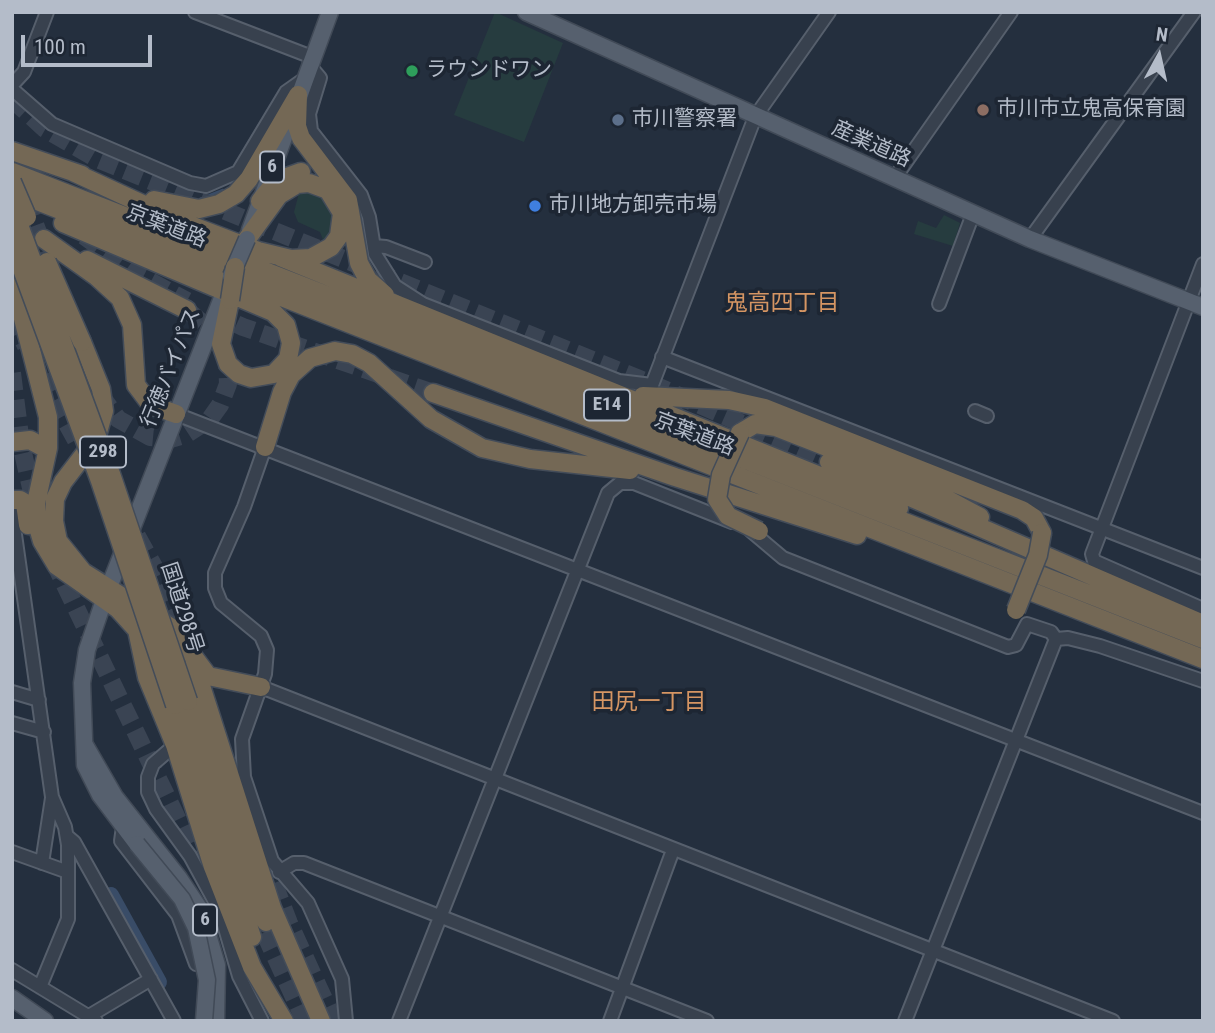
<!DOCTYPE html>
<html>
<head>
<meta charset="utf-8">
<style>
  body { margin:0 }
  #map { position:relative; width:1215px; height:1033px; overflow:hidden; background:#242f3e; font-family:"Roboto Condensed",sans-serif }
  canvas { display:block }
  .frame { position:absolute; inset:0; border:14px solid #b4bcc9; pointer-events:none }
  .north { position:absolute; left:1124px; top:21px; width:70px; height:70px; -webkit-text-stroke:5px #1d2633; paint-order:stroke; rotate:8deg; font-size:19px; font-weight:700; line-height:28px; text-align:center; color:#b4bcc9 }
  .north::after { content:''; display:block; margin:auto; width:24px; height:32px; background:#b4bcc9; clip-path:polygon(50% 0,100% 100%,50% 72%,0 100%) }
  .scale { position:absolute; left:21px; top:35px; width:131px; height:32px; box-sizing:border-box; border:4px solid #b4bcc9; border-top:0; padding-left:9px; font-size:21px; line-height:24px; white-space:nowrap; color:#b4bcc9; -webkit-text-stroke:5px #1d2633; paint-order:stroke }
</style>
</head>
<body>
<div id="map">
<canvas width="1215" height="1033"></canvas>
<div class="frame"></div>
<div class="north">N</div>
<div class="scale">100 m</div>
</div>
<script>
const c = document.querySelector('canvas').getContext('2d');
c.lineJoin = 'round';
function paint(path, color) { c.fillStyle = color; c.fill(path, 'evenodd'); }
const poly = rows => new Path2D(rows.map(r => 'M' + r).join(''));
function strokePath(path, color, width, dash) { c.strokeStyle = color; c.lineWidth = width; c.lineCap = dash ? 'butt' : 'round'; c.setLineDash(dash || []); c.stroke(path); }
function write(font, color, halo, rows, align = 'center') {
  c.font = font + ' "Roboto Condensed","Noto Sans JP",sans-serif'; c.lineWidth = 7; c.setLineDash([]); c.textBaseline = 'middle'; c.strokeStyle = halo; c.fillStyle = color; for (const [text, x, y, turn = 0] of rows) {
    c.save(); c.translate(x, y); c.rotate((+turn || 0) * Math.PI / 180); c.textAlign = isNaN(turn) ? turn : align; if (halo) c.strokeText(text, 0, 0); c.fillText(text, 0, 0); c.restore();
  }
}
paint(poly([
  [495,12,563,43,524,142,454,115],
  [311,192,319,194,333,210,336,226,324,242,320,232,298,222,294,212,299,193],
  [944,215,960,223,953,246,914,234,918,221,936,228]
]), '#263c3f');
strokePath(poly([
  [200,199,223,190]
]), '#394c67', 2.5);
strokePath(poly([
  [111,895,159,982]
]), '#394c67', 16);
strokePath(poly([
  [12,99,45,129,97,159,659,387,829,462],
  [26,200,54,275],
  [84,236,135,273,187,301],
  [212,313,243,327,433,393],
  [12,317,26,346],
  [12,373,21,444,36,510],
  [41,377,87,460],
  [99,393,118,419,150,437,171,439,187,434,210,419,220,405,228,384,227,362,215,334,187,310],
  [137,536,168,592,193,653],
  [53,560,200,866],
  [264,858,289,923,334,1021],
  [253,908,305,1021]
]), '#3a4453', 18, [18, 9]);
const minor = poly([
  [195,12,312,57],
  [309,65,320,78,309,114,311,131,361,195,369,217,375,254,395,286,423,304,619,381,652,385,755,117,829,12],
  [12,85,24,72,47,12],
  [12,89,52,124,190,183,206,186,238,172,286,92,303,80],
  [894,179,1011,12],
  [1030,239,1194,12],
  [374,246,386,247,425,262],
  [1203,264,1092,554,1094,561,1203,609],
  [939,304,973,214],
  [662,357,1203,568],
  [975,411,987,416],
  [176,414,1203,813],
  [265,447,244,507,215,573,215,588,221,603,261,636,267,650,265,674,242,739,244,777,272,861,308,903,342,979,346,1021],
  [12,513,52,797,65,827,68,845,68,919,40,987],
  [751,531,783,558,1008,647,1016,645,1027,624,1051,632,1056,639],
  [1056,639,1068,638,1100,646,1203,681],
  [261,687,1113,1021],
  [12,692,39,700],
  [12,723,44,732],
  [175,745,153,764,148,777,148,792,156,809,190,856,220,911,239,976,262,1021],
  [123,827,121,841,178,915,196,964],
  [67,836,74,842,174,1021],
  [12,852,68,872],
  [42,863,52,798],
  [279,872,294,863,304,863,707,1021],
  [12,970,96,1021],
  [89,1016,151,979],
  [399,1021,608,493,620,483,634,483,732,522],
  [610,1021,673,850],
  [905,1021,1056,639]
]);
const major = poly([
  [526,12,1030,239,1203,307],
  [250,230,330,12],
  [85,745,115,797,179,878,201,911,217,965,216,1021],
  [137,844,100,795,85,765,82,683,87,650,104,600,222,298],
  [12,998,45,1021]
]);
const highway = poly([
  [298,95,297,126,301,138,348,200,359,263,368,280,385,295],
  [12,151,82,175],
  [12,172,1203,639],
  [73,172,177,220,258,251,291,259,311,258,331,247,339,236,342,213,328,190,309,183,297,184,279,195,247,239],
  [12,191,1203,659],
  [154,200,199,209,219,204,236,194,249,179,298,95],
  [260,201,276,181,301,172],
  [63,223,273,312,286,325,291,343,288,359,274,374,251,378,239,374,228,364,221,344,230,300],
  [44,239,97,277,120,298,132,325,136,385,151,405,176,414],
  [280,257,899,508],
  [87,260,187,310],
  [12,275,48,417,48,448,36,503,37,524,42,541,57,566,118,609,137,630,147,677,175,745,213,867,252,967,284,1021],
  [82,342,101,389,104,411,96,439,63,482,55,499,54,521,58,541,83,572,172,628,208,676,261,687],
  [433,393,675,477,857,535],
  [643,396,729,400,765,408,1022,510,1034,518,1042,533],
  [740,433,755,424,776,427,911,480,980,517],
  [12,442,30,440,41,446],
  [265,447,282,392,291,375,310,358,335,351,352,354,369,363,431,419,482,448,530,459,630,470],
  [829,462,1203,624],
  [12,500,20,500,25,503,28,525],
  [194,664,272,908,321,1021],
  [188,701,240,859,266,922],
  [175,705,252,937]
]);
strokePath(minor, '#565f6c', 16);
strokePath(major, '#414a57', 19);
strokePath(highway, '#434c59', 21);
strokePath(minor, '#38414e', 12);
strokePath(major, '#56606e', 16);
strokePath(highway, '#746855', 18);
const majorBridge = poly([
  [231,276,247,239],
  [137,844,182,899,196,928,207,980,204,1021]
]);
const highwayBridge = poly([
  [12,182,27,217],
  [12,206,111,474,188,701],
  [12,242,100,481,175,705],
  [47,262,82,342],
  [230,300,235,267],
  [740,433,721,475,717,499,728,516,759,531],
  [1016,610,1038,555,1042,533]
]);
strokePath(majorBridge, '#414a57', 19, []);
strokePath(highwayBridge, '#434c59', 21, []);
strokePath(majorBridge, '#56606e', 16);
strokePath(highwayBridge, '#746855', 18);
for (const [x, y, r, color] of [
  [412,71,7,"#2e9e5b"],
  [983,110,7,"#8d6e63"],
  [618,120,7,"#5c6f8a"],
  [535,206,7,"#3f7fe0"]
]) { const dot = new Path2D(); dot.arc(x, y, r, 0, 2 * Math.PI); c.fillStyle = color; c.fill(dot); strokePath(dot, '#1d2633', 2.5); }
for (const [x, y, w] of [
  [272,167,24],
  [607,405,46],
  [103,452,46],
  [205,920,24]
]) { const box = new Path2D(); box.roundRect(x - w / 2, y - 15.5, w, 31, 5); c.fillStyle = '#1d2633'; c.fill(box); strokePath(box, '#b4bcc9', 2); }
write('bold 19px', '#b4bcc9', null, [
  ["6",272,167],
  ["E14",607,405],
  ["298",103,452],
  ["6",205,920]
]);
write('21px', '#b4bcc9', '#1d2633', [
  ["ラウンドワン",426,71],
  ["市川市立鬼高保育園",997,110],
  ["市川警察署",632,120],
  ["市川地方卸売市場",549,206]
], 'left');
write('21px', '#b4bcc9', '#1d2633', [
  ["産業道路",871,145,24],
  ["京葉道路",166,227,21],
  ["行徳バイパス",172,368,-68],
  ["京葉道路",694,435,21],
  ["国道298号",181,608,72]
]);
write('23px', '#d59563', '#1d2633', [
  ["鬼高四丁目",782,304],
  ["田尻一丁目",649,703]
]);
</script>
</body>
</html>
